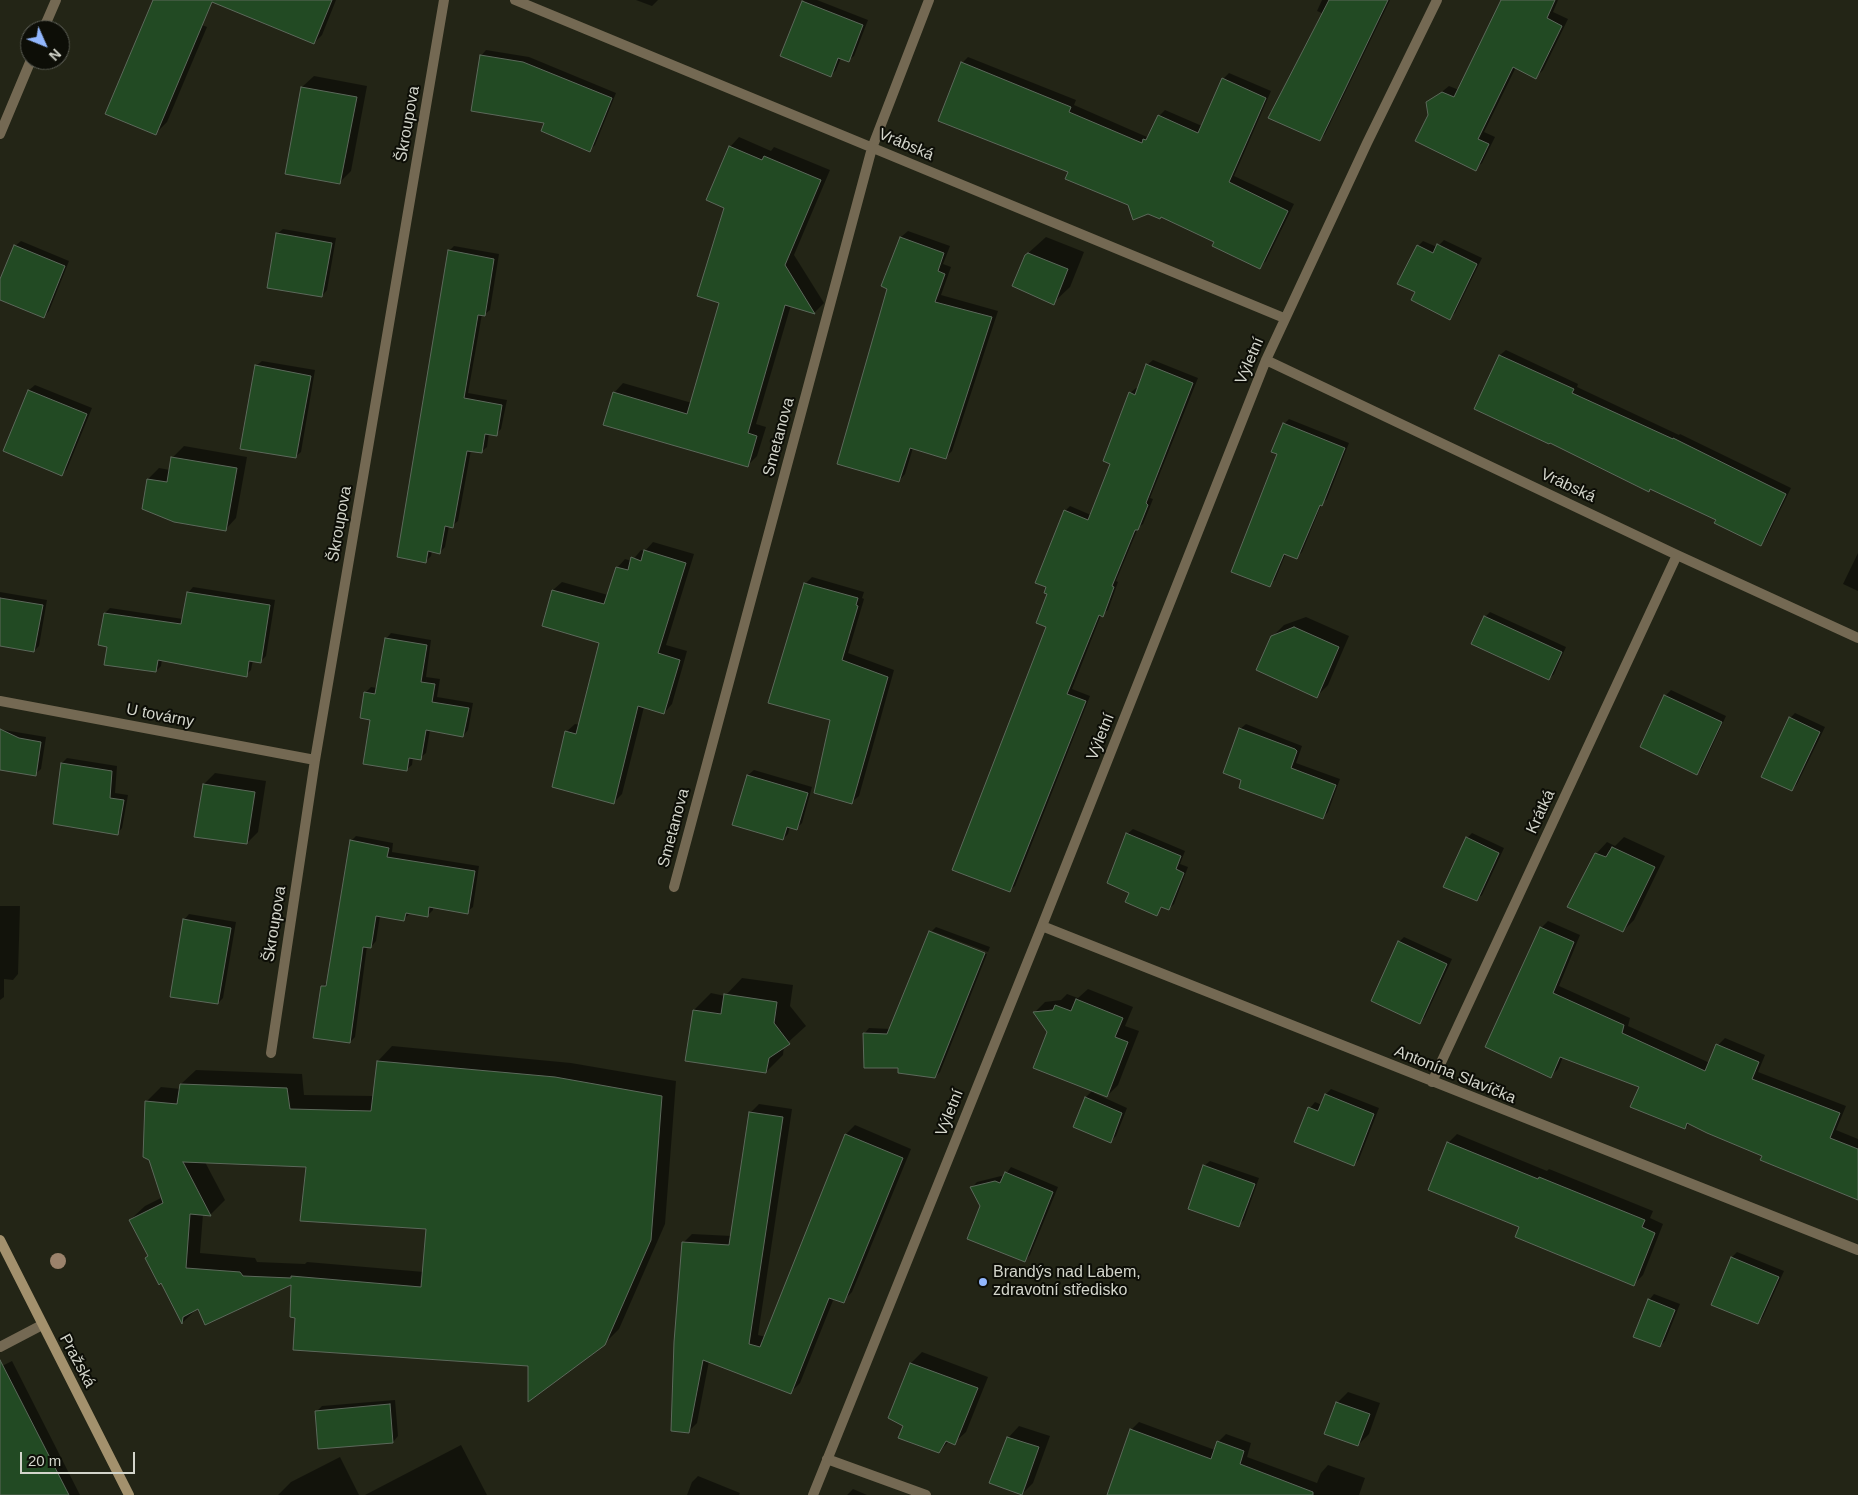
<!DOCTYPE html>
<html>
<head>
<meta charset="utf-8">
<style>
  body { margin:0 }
  #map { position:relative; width:1858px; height:1495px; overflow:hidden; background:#232516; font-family:Helvetica,sans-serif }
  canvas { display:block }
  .north { position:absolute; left:20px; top:20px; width:50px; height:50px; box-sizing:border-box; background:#0d0e07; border:1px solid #5c5e55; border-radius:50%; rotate:134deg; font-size:14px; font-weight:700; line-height:20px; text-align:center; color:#d3d5cb }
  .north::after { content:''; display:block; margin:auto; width:18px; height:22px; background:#92b7fd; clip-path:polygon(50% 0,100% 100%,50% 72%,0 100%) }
  .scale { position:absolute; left:20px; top:1452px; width:115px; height:22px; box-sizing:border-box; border:2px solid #d3d5cb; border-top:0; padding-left:6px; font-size:15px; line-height:18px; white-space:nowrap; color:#d3d5cb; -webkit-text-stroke:4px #0d0e07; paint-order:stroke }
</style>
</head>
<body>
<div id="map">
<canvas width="1858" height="1495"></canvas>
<div class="north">N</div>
<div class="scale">20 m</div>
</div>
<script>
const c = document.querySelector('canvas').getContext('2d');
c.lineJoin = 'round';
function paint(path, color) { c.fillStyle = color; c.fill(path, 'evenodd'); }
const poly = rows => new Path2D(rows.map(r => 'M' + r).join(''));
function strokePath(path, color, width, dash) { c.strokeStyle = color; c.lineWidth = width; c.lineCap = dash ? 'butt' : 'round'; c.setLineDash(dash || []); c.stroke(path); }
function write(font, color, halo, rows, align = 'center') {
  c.font = font + ' Helvetica,sans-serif'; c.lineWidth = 4; c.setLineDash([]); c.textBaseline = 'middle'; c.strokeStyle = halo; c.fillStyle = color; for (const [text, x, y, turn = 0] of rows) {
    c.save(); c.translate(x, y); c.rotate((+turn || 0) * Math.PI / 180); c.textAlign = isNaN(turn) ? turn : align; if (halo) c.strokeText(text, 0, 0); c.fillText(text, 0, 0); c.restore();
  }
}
paint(poly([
  [210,0,336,0,322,35,314,43],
  [636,0,658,0,652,6],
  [804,0,817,0,868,20,854,56,848,61,841,58,836,70,831,76,803,2],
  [1322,0,1390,0,1325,134,1320,140,1324,14,1317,11],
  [1503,0,1558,0,1553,12,1568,19,1543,70,1536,77,1516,67,1484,132,1495,137,1482,163,1475,169,1429,116,1428,103,1449,86,1459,90],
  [158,6,207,27,167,122,156,133],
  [486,50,529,57,616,93,595,145,590,150,546,122,481,56],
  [968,57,1076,100,1074,105,1147,137,1151,133,1159,116,1165,110,1202,126,1223,79,1229,73,1271,91,1234,176,1294,204,1266,261,1260,267,1216,242,1162,216,1128,204,1069,171,962,63],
  [314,76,367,86,351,171,340,182,302,87],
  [739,137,771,151,774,147,830,170,794,255,824,303,815,312,791,305,756,424,766,427,757,456,748,465,614,393,623,383,692,403,721,302,730,147],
  [283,229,336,238,327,290,322,296,277,234],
  [908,231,950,246,943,264,951,267,941,295,998,311,952,451,946,457,913,448,905,474,899,481,889,288,883,286,901,237],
  [1046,237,1084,252,1070,287,1053,303,1026,255],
  [1444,240,1482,258,1455,313,1450,318,1416,291,1418,246,1423,241,1437,247],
  [21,241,69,261,49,311,44,317,0,299,0,283,15,246],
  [454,246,499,254,490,310,484,315,482,314,468,393,507,400,501,429,496,434,489,433,487,447,481,452,471,450,458,521,452,526,449,526,445,547,440,552,432,551,431,556,426,561,449,251],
  [1506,350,1578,384,1577,387,1679,435,1680,434,1791,488,1766,539,1761,544,1718,519,1651,488,1649,490,1550,442,1475,408,1500,355],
  [1153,360,1198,378,1150,498,1153,499,1143,524,1138,528,1116,581,1118,582,1108,610,1101,615,1072,689,1090,696,1015,886,1009,891,1048,626,1048,593,1065,511,1070,506,1091,515,1112,463,1130,393,1136,388,1138,389,1147,365],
  [262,361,315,370,301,452,295,457,256,366],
  [35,385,92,408,67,469,62,474,4,451,29,390],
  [1289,419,1349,443,1327,499,1322,503,1302,552,1297,557,1286,553,1275,580,1269,585,1279,454,1284,424],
  [184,446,247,457,236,518,225,530,148,479,159,468,170,470,172,458],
  [653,542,694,554,666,645,687,651,672,704,664,713,644,707,622,794,613,803,566,732,575,724,580,725,601,642,553,590,562,582,608,595,617,568,625,559,632,561,641,550,645,551],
  [1858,553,1858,591,1843,584],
  [812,577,864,592,862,598,864,599,848,653,894,670,859,796,852,802,831,719,805,584],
  [193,587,275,600,266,656,260,662,253,660,251,670,246,675,162,659,161,666,156,671,109,646,105,613,110,608,183,619,188,593],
  [0,592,47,600,39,646,34,651,0,645],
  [1490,612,1566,647,1554,674,1549,679,1485,617],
  [1306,617,1349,636,1328,685,1317,696,1272,637,1284,625],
  [391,633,431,640,426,677,440,679,437,697,473,703,468,730,463,736,430,730,426,753,420,758,413,757,412,765,406,770,372,719,365,693,371,687,377,688,386,639],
  [1671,690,1726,716,1702,768,1697,773,1665,696],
  [1795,713,1825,727,1797,784,1792,790,1790,718],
  [1246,724,1302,746,1296,763,1340,779,1328,812,1323,818,1243,779,1240,729],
  [4,730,46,737,41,769,35,774,0,769,0,734],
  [67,758,117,766,115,793,128,795,122,828,117,834,62,763],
  [754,770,812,787,802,823,797,828,790,826,788,834,783,839,748,775],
  [215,773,266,781,258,832,247,843,196,836,204,784],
  [1133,829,1185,851,1180,864,1188,867,1174,904,1169,909,1163,906,1157,914,1130,892,1127,834],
  [1472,833,1504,848,1482,895,1476,900,1467,838],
  [356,836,393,843,392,852,479,866,473,907,467,912,433,906,433,910,428,915,410,913,404,919,380,916,376,941,371,947,367,946,355,1037,350,1042,323,986,328,981,351,841],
  [1624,837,1665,856,1634,920,1623,931,1596,854,1607,842,1615,846],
  [0,906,20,906,18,974,13,980,4,979,4,997,0,1000],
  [189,914,236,922,223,998,218,1003,184,920],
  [1548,921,1580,935,1559,986,1630,1018,1628,1026,1710,1063,1718,1045,1725,1038,1765,1055,1758,1072,1846,1106,1836,1130,1858,1139,1858,1199,1690,1123,1685,1128,1640,1087,1563,1057,1558,1069,1551,1076,1541,928],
  [936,927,990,947,988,952,932,931],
  [931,931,931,933,987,954,940,1072,935,1077,899,1067,864,1034,869,1028,891,1029],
  [1404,937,1452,959,1425,1017,1420,1022,1399,942],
  [742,978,793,985,790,1006,806,1026,784,1046,783,1055,766,1072,686,1060,694,1010,711,993,725,996],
  [1088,989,1133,1007,1125,1026,1139,1031,1118,1085,1107,1096,1095,1091,1094,1093,1127,1108,1116,1136,1111,1141,1075,1126,1086,1097,1093,1090,1034,1013,1045,1002,1061,1000,1067,994,1078,998],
  [392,1046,571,1063,676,1081,665,1224,619,1329,604,1344,529,1365,296,1317,292,1283,198,1308,183,1322,130,1220,145,1206,163,1197,146,1102,161,1087,181,1089,181,1084,196,1070,302,1074,304,1095,374,1096,378,1061],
  [205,1162,307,1166,427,1227,424,1272,307,1262,305,1264,257,1262,255,1258,200,1253,203,1214,211,1214,225,1200],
  [1331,1089,1379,1108,1359,1159,1354,1165,1310,1108,1315,1102,1322,1105,1326,1094],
  [759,1104,792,1109,758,1335,766,1337,846,1134,855,1125,911,1149,852,1292,843,1301,834,1298,800,1383,791,1392,709,1361,697,1423,688,1432,683,1243,692,1234,732,1236,750,1113],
  [1457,1134,1547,1171,1549,1169,1653,1211,1650,1218,1663,1224,1643,1275,1634,1284,1521,1226,1448,1143],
  [1210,1161,1259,1178,1244,1220,1239,1225,1204,1166],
  [1011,1167,1058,1187,1030,1255,1024,1261,981,1206,972,1187,977,1182,1001,1176,1004,1177],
  [1737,1252,1784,1271,1763,1317,1758,1323,1732,1257],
  [1654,1294,1680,1304,1665,1341,1660,1346,1649,1300],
  [922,1352,988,1377,966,1432,954,1443,949,1441,939,1452,905,1425,911,1363],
  [12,1361,80,1495,3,1495,0,1477,0,1367],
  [1348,1392,1380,1403,1369,1434,1358,1445,1337,1403],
  [395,1400,398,1436,393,1442,317,1411,322,1406],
  [1139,1422,1215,1450,1219,1441,1226,1434,1251,1443,1247,1457,1317,1483,1321,1473,1328,1465,1365,1478,1359,1495,1108,1495,1131,1430],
  [1019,1426,1050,1436,1033,1483,1022,1494,1008,1438],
  [461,1445,487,1495,365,1495],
  [340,1457,359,1495,278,1495,291,1482],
  [698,1476,740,1493,739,1495,687,1495,692,1482],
  [853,1489,867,1495,847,1495]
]), '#0007');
const building = poly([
  [153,0,332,0,314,44,212,2,156,135,105,114,153,0],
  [1329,0,1388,0,1320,141,1268,118,1329,0],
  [1501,0,1555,0,1547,18,1562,26,1536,79,1513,67,1478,139,1489,144,1476,171,1415,141,1428,115,1426,102,1442,92,1454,97,1501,0],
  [802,1,863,25,849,62,838,58,831,77,780,56,802,1],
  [480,55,523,62,612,98,590,152,541,131,544,123,471,111,480,55],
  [961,62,1071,107,1069,112,1142,143,1143,139,1146,140,1158,115,1198,133,1222,78,1266,98,1229,182,1288,211,1260,269,1212,246,1214,242,1161,217,1160,219,1148,214,1133,220,1128,205,1065,179,1068,172,938,121,961,62],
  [301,87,357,97,340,184,285,174,301,87],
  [729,146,762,160,764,156,821,180,785,265,815,314,785,305,748,433,757,436,748,467,603,425,613,392,687,414,719,303,697,296,724,208,706,200,729,146],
  [276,233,332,243,322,297,267,288,276,233],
  [900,237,944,253,938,271,945,274,935,302,992,317,946,459,910,448,899,482,837,464,887,289,881,286,900,237],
  [1437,244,1477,264,1450,320,1411,300,1415,292,1397,284,1417,245,1433,253,1437,244],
  [14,245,65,266,44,318,0,300,0,279,14,245],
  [448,250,494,259,485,316,478,315,464,398,502,405,497,436,485,434,482,453,467,451,453,528,445,526,440,554,428,551,426,563,397,557,448,250],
  [1028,253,1068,269,1054,305,1012,286,1025,255,1028,253],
  [1499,355,1574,389,1572,393,1673,439,1673,438,1786,494,1761,546,1714,523,1716,520,1650,489,1649,492,1550,443,1549,444,1474,409,1499,355],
  [1146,364,1193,383,1146,503,1148,505,1138,530,1135,530,1112,586,1114,587,1103,617,1099,615,1067,694,1086,701,1010,892,952,870,1046,627,1036,623,1047,594,1044,593,1046,587,1035,583,1064,510,1088,520,1110,464,1103,461,1129,392,1135,395,1146,364],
  [255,365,311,376,296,458,240,449,255,365],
  [28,390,87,414,62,476,3,451,28,390],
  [1283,423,1345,448,1322,506,1320,505,1297,559,1284,554,1270,587,1231,572,1277,454,1271,452,1283,423],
  [171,457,237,468,226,531,174,522,142,509,147,479,167,482,171,457],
  [644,550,686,563,658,653,680,660,664,714,638,706,614,804,552,787,565,731,576,734,599,643,542,626,552,590,604,604,616,567,628,570,631,557,641,561,644,550],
  [804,583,858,598,856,605,858,606,842,660,888,677,852,804,814,793,830,720,768,703,804,583],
  [187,592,270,605,261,663,249,661,247,677,158,660,156,672,104,665,107,647,98,645,104,613,181,624,187,592],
  [0,598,43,605,34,652,0,646,0,598],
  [1484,616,1562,652,1549,680,1471,644,1484,616],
  [1294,627,1339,647,1317,698,1256,670,1271,636,1294,627],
  [385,638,427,645,421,682,435,684,432,702,469,708,463,737,426,730,421,760,409,758,407,771,363,764,370,720,360,718,364,692,375,694,385,638],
  [1664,695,1722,722,1697,775,1640,747,1664,695],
  [1789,717,1820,732,1792,791,1761,777,1789,717],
  [1239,728,1295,749,1297,751,1291,768,1336,785,1323,819,1239,788,1241,780,1223,773,1239,728],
  [0,729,19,738,41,742,36,776,0,770,0,729],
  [61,763,112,771,110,798,124,800,118,835,53,824,61,763],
  [747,775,808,793,797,830,787,827,783,840,732,825,747,775],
  [203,784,255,792,247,844,194,837,203,784],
  [1126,833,1181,856,1176,869,1184,873,1169,910,1161,907,1157,916,1125,902,1129,893,1107,883,1126,833],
  [1466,837,1499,853,1477,901,1443,887,1466,837],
  [350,840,389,848,387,857,475,871,468,914,429,907,428,917,406,913,404,921,376,916,371,948,363,947,350,1043,313,1038,321,986,326,986,350,840],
  [1612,847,1655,867,1623,932,1567,907,1595,853,1606,857,1612,847],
  [183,919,231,928,218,1004,170,997,183,919],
  [1540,927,1574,942,1553,993,1624,1025,1622,1033,1705,1071,1716,1044,1759,1062,1752,1079,1840,1113,1830,1138,1858,1149,1858,1200,1760,1160,1762,1156,1707,1133,1687,1123,1685,1129,1630,1107,1639,1087,1560,1057,1551,1078,1485,1047,1540,927],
  [929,931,985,953,935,1078,898,1073,898,1068,864,1068,863,1033,887,1034,929,931],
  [1398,941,1447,964,1420,1024,1371,1001,1398,941],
  [724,994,777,1002,774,1023,790,1044,769,1058,766,1073,685,1061,693,1010,721,1014,724,994],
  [1076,999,1123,1018,1115,1037,1128,1042,1107,1097,1033,1068,1047,1032,1033,1012,1053,1010,1055,1005,1071,1011,1076,999],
  [377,1061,555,1077,662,1096,651,1240,605,1345,528,1402,528,1366,293,1350,295,1318,290,1317,291,1285,205,1325,198,1309,183,1317,182,1324,161,1283,159,1285,145,1258,148,1256,129,1220,163,1203,149,1160,143,1157,145,1101,177,1104,180,1084,287,1088,290,1109,371,1111,377,1061],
  [183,1162,306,1167,300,1221,426,1229,421,1287,291,1276,291,1278,243,1276,240,1272,186,1268,190,1214,211,1216,183,1162],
  [1325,1094,1374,1114,1354,1166,1294,1142,1308,1107,1318,1111,1325,1094],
  [1085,1097,1122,1113,1111,1143,1073,1127,1085,1097],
  [749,1112,783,1117,749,1344,760,1347,845,1134,903,1158,844,1303,829,1298,791,1394,703,1360,689,1433,671,1431,674,1342,682,1242,729,1245,749,1112],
  [1447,1142,1538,1179,1539,1177,1645,1220,1642,1227,1655,1233,1634,1286,1515,1237,1519,1227,1428,1190,1447,1142],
  [1203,1165,1255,1184,1239,1227,1188,1209,1203,1165],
  [1005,1172,1053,1192,1025,1262,967,1239,980,1206,970,1187,995,1181,1000,1183,1005,1172],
  [1731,1257,1779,1277,1758,1324,1711,1305,1731,1257],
  [1648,1299,1675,1310,1660,1347,1633,1337,1648,1299],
  [0,1360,44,1446,69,1495,0,1495,0,1360],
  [910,1363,978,1388,955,1445,946,1441,939,1453,898,1438,903,1426,888,1418,910,1363],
  [1336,1402,1370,1414,1358,1446,1324,1434,1336,1402],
  [390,1404,393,1443,318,1449,315,1411,390,1404],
  [1130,1429,1211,1459,1217,1441,1244,1451,1240,1464,1313,1492,1313,1495,1107,1495,1130,1429],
  [1007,1437,1039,1447,1022,1495,989,1483,1007,1437]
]);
paint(building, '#224a23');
strokePath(building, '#5c695b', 1);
strokePath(poly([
  [515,0,1284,318],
  [43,30,56,0],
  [0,134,31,60],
  [1266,360,1677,555,1858,638],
  [0,701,315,760],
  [674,887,872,148,929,0],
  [1042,926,1858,1250],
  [271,1053,315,760,444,0],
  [1432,1082,1677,555],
  [0,1347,42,1325],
  [827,1459,926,1495],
  [813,1495,1042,926,1266,360,1367,143,1437,0]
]), '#746953', 10);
strokePath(poly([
  [0,1240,129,1495]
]), '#a3916d', 10);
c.fillStyle = '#9b836c';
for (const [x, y] of [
  [58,1261]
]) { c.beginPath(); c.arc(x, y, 8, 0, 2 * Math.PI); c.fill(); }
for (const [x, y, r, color] of [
  [983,1282,5,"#92b7fd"]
]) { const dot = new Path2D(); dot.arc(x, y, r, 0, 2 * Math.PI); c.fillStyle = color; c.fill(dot); strokePath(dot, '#0d0e07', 2); }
write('16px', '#d3d5cb', '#0d0e07', [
  ["Škroupova",408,124,-80],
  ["Vrábská",906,145,23],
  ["Výletní",1250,361,-67],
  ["Smetanova",779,437,-75],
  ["Vrábská",1568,486,25],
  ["Škroupova",340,524,-80],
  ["U továrny",160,716,11],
  ["Výletní",1101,737,-68],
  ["Krátká",1541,812,-65],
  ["Smetanova",674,828,-75],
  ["Škroupova",275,924,-81],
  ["Antonína Slavíčka",1455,1075,22],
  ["Výletní",950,1113,-68],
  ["Pražská",77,1361,62]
]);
write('16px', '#d3d5cb', '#0d0e07', [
  ["Brandýs nad Labem,",993,1273],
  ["zdravotní středisko",993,1291]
], 'left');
</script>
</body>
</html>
